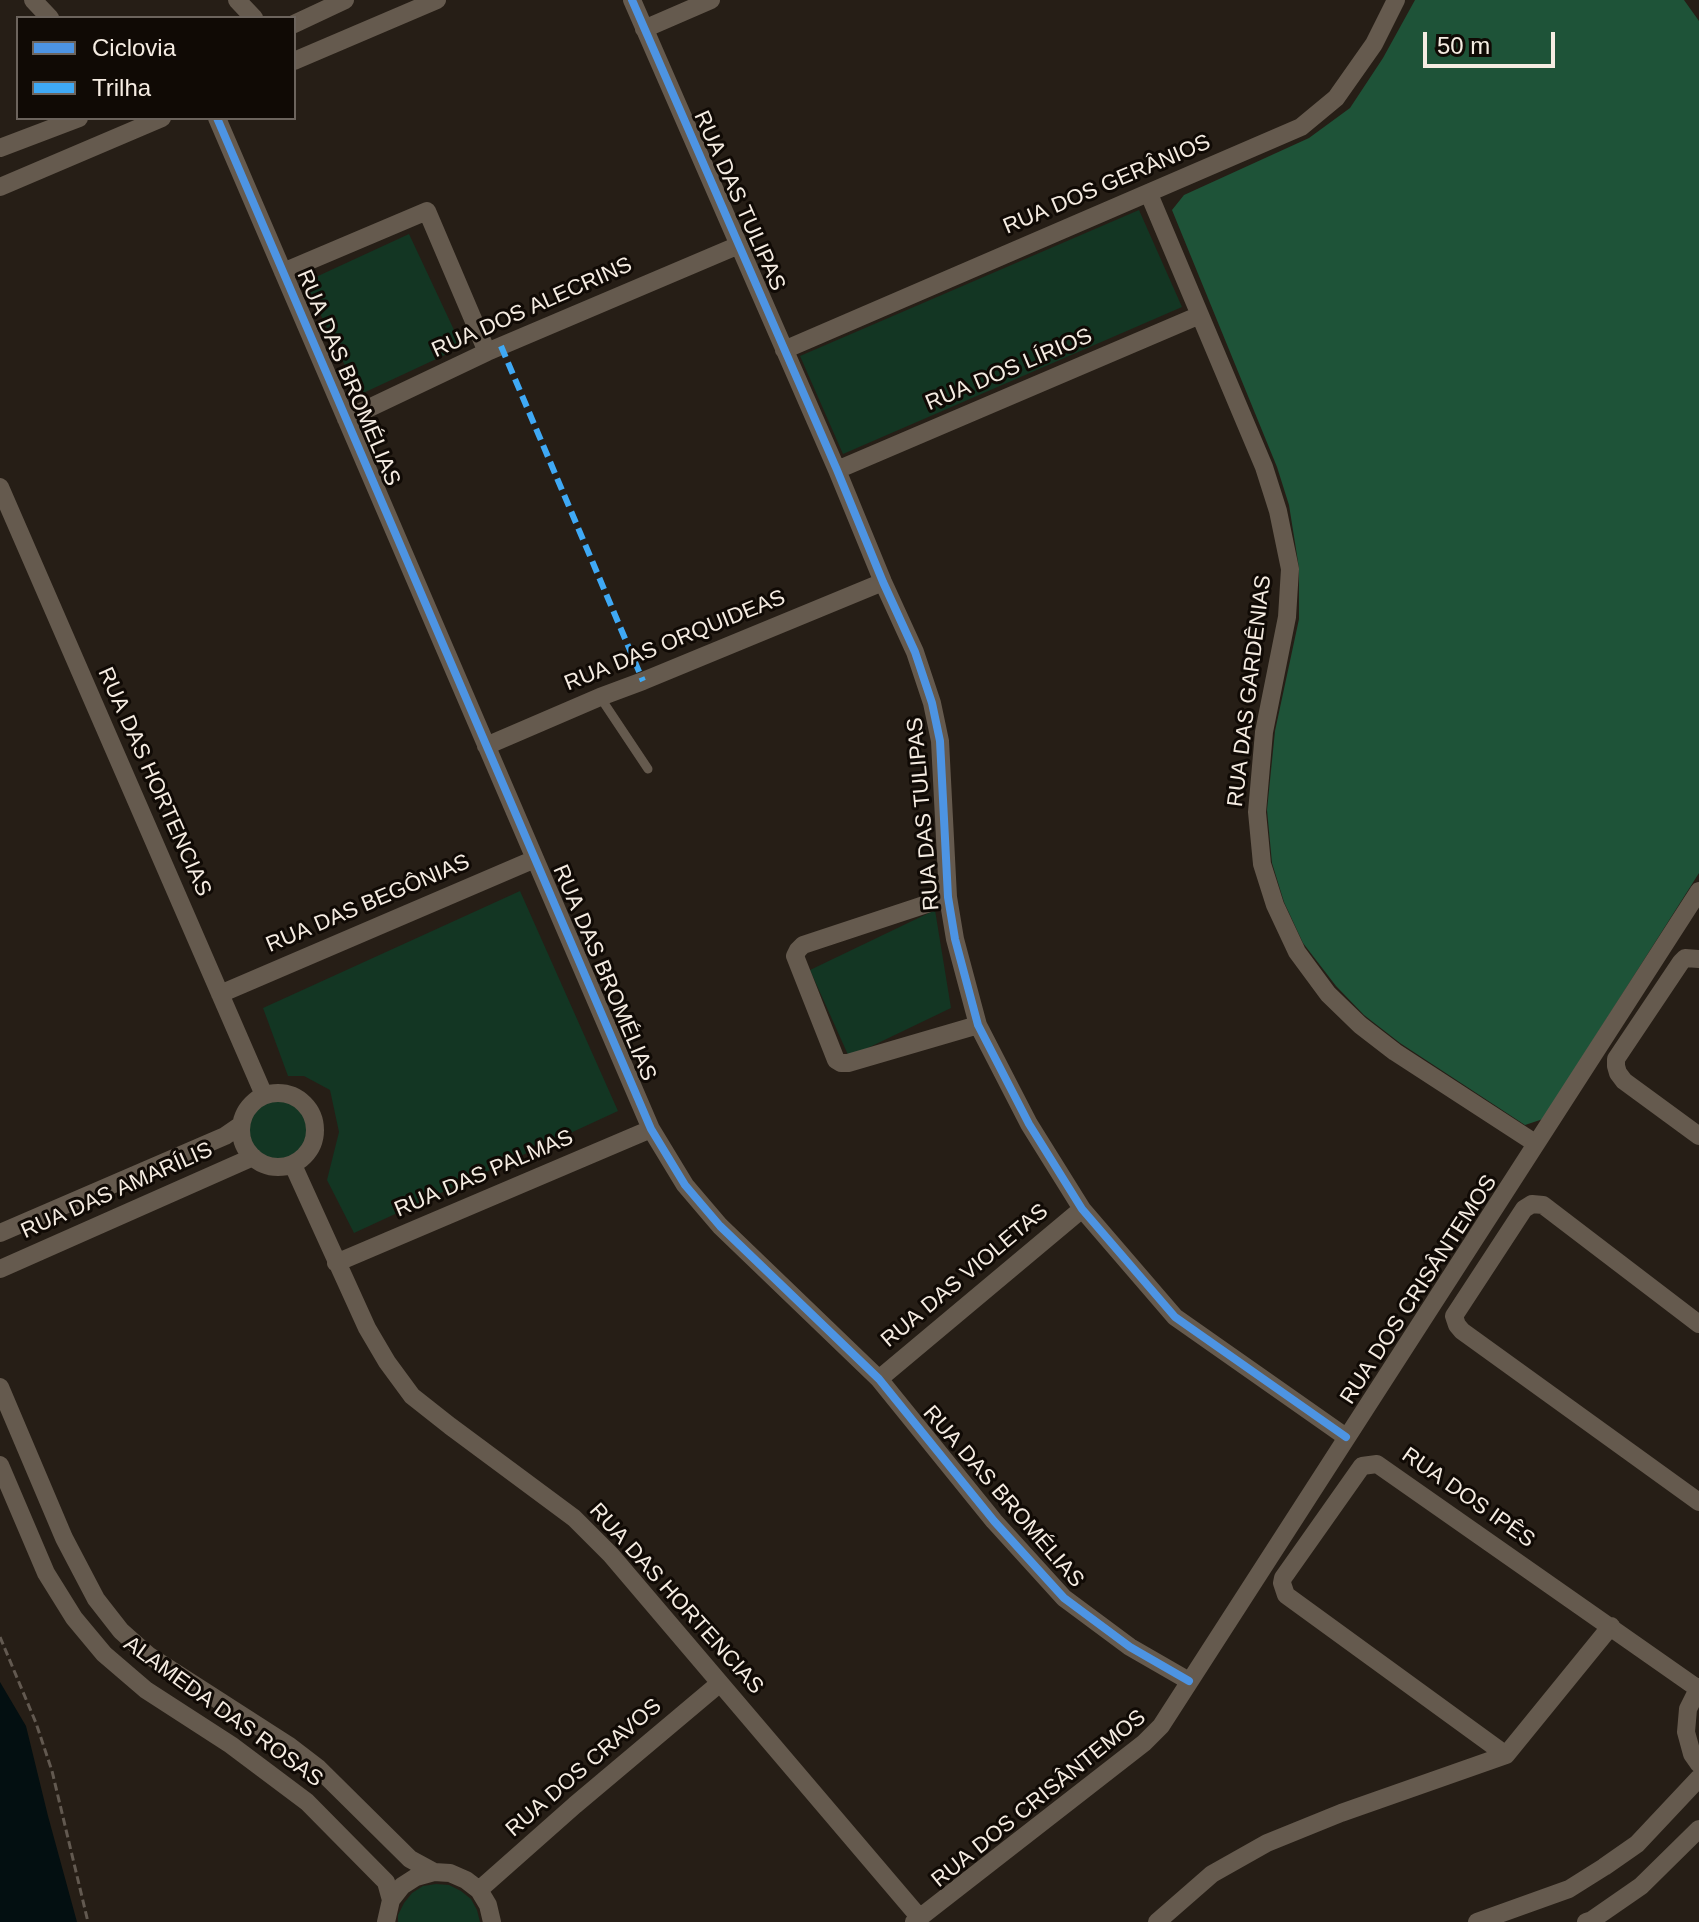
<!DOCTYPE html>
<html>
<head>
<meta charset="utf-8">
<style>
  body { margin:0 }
  #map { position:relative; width:1699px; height:1922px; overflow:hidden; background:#261e16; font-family:Arial,sans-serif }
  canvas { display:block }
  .legend { position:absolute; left:16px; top:16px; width:280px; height:104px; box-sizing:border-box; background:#100a05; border:2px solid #6c645d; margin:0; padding:10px 14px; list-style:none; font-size:24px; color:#f5ece2 }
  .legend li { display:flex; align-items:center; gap:16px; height:40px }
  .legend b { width:40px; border:2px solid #6c645d }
  .scale { position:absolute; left:1423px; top:32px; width:132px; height:36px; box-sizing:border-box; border:4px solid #f5ece2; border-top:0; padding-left:10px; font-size:24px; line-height:28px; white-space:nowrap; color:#f5ece2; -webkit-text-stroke:6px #100a05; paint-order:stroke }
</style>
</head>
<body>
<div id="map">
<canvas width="1699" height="1922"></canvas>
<ul class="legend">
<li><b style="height:10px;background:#4d94e3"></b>Ciclovia</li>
<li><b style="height:10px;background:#3fa9f5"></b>Trilha</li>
</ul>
<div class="scale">50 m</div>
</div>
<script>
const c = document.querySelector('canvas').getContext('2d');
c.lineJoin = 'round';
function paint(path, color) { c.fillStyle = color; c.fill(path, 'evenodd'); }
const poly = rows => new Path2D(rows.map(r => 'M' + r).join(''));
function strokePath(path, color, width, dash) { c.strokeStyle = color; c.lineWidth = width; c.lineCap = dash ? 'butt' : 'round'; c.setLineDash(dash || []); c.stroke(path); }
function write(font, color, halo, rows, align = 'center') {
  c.font = font + ' Arial,sans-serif'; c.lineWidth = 6; c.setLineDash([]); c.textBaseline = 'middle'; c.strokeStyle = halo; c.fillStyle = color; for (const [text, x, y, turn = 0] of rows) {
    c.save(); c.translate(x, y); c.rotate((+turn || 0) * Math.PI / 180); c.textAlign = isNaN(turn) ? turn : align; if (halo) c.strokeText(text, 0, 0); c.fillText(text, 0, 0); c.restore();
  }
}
paint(poly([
  [1139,210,1182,307,843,454,800,356],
  [409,234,462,347,359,395,305,282],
  [520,891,618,1111,354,1233,327,1180,339,1132,330,1090,304,1076,288,1076,263,1008],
  [935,910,951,1008,849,1057,810,970],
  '249 1130a29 29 0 1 1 58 0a29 29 0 1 1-58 0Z',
  [436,1884,449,1885,461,1891,471,1899,477,1910,480,1922,398,1922,398,1915,404,1903,412,1893,423,1886]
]), '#133623');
paint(poly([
  [1415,0,1684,0,1699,21,1699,873,1543,1119,1525,1125,1400,1043,1364,1015,1336,986,1303,943,1284,902,1272,863,1267,810,1275,731,1299,619,1299,568,1289,505,1277,467,1172,210,1184,195,1309,138,1350,108,1383,58]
]), '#1e5338');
paint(poly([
  [0,1682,26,1726,48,1816,77,1922,0,1922]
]), '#030f11');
strokePath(poly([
  [0,1637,36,1723,52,1771,88,1922]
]), '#625950', 3, [8, 4]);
strokePath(poly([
  [600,697,648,769]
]), '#655a4e', 9);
strokePath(poly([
  [33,0,50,18],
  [237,0,254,18],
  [632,0,837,470,883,582,915,652,932,703,940,741,948,897,955,939,978,1025,1029,1124,1082,1209,1175,1317,1346,1437],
  [294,24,345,0],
  [644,29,711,0],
  [294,61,437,0],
  [217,118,651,1129,685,1185,720,1226,879,1379,994,1521,1064,1598,1130,1647,1189,1681],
  [0,148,79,118],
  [0,187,162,118],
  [1149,194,1264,467,1278,511,1290,569,1287,617,1264,732,1257,812,1262,864,1275,905,1297,952,1328,994,1360,1025,1395,1052,1535,1143],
  [283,272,427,211,487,352],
  [784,350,1301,127,1336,98,1374,44,1396,0],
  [346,419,487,352,739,245],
  [837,470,1200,315],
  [0,487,264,1095],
  [486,746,600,697,643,681,883,582],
  [948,897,803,945,798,950,795,956,836,1060,841,1063,848,1063,978,1025],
  [1699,959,1685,958,1681,962,1616,1059,1616,1066,1618,1073,1624,1081,1699,1136],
  [220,994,535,859],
  '241 1130a37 37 0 1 1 74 0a37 37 0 1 1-74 0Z',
  [293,1165,367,1328,387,1362,412,1396,450,1426,574,1518,611,1555,920,1918],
  [0,1233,225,1136,241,1125],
  [336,1263,651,1129],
  [0,1269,253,1157],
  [1699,1324,1543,1205,1532,1204,1524,1209,1454,1316,1457,1325,1462,1331,1699,1502],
  [879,1379,1082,1209],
  [0,1387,64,1538,96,1599,121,1631,148,1655,288,1745,318,1768,410,1859,434,1872],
  [0,1465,46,1573,74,1618,104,1654,146,1690,231,1745,307,1802,386,1882,391,1900],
  [1699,1687,1688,1709,1686,1732,1692,1754,1699,1764],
  [1506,1755,1286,1595,1282,1583,1283,1578,1362,1466,1377,1464,1697,1688],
  [479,1890,575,1805,720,1683],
  [386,1922,391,1900,402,1886,416,1877,434,1872,450,1873,466,1880,479,1890,488,1905,492,1922],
  [914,1922,1144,1743,1161,1726,1699,891],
  [1157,1922,1212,1874,1267,1843,1341,1813,1506,1755,1611,1626],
  [1477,1922,1569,1889,1604,1867,1637,1844,1699,1778],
  [1586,1922,1592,1920,1641,1886,1699,1829]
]), '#655a4e', 18);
strokePath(poly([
  [501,346,643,681]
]), '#3fa9f5', 6, [12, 6]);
strokePath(poly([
  [632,0,837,470,883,582,915,652,932,703,940,741,948,897,955,939,978,1025,1029,1124,1082,1209,1175,1317,1346,1437],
  [217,118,651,1129,685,1185,720,1226,879,1379,994,1521,1064,1598,1130,1647,1189,1681]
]), '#4d94e3', 8);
write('22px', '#f5ece2', '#100a05', [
  ["RUA DOS GERÂNIOS",1107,185,-23],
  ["RUA DAS TULIPAS",739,201,66],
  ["RUA DOS ALECRINS",532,308,-24],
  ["RUA DOS LÍRIOS",1009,370,-23],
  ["RUA DAS BROMÉLIAS",348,378,67],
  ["RUA DAS ORQUIDEAS",675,641,-22],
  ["RUA DAS GARDÊNIAS",1250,691,-83],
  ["RUA DAS HORTENCIAS",154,782,66],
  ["RUA DAS TULIPAS",924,814,-95],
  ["RUA DAS BEGÔNIAS",368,904,-23],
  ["RUA DAS BROMÉLIAS",604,973,67],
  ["RUA DAS PALMAS",484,1174,-23],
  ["RUA DAS AMARÍLIS",117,1191,-24],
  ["RUA DAS VIOLETAS",965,1276,-40],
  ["RUA DOS CRISÂNTEMOS",1419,1290,-57],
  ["RUA DAS BROMÉLIAS",1003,1497,49],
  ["RUA DOS IPÊS",1468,1498,35],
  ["RUA DAS HORTENCIAS",676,1599,48],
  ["ALAMEDA DAS ROSAS",223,1712,36],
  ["RUA DOS CRAVOS",584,1768,-41],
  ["RUA DOS CRISÂNTEMOS",1039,1799,-39]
]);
</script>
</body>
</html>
